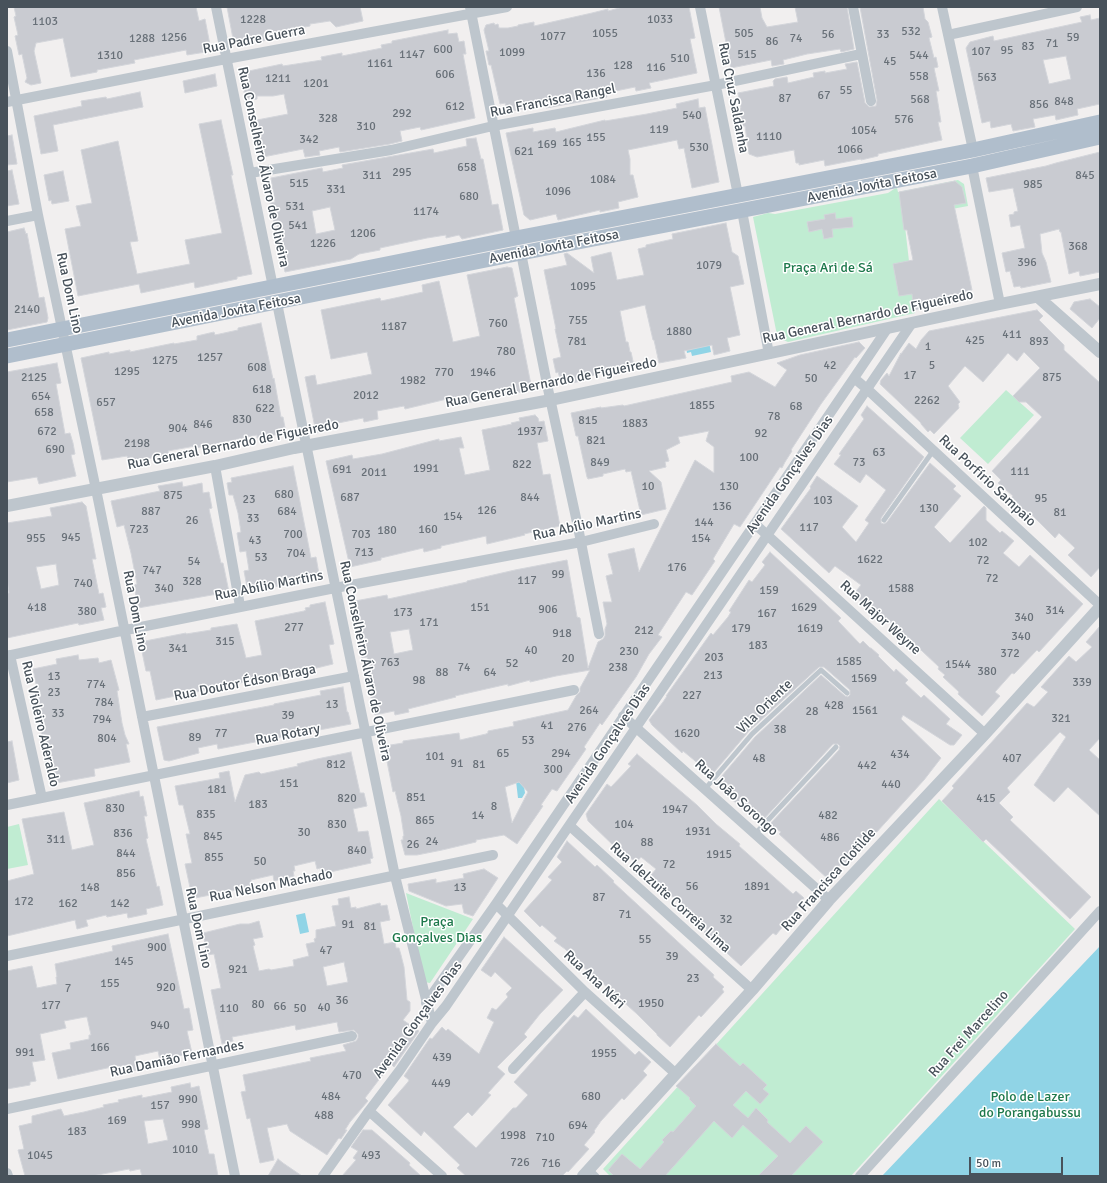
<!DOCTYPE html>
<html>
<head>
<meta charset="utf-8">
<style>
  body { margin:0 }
  #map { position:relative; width:1107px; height:1183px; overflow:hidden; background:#f1efef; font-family:Signika,sans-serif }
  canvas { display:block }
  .frame { position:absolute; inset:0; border:8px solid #48525b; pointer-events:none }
  .scale { position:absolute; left:969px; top:1157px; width:94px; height:18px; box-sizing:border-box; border:2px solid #48525b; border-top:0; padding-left:5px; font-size:12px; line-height:14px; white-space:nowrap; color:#48525b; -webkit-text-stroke:3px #fff; paint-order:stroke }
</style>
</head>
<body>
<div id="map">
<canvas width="1107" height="1183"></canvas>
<div class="frame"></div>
<div class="scale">50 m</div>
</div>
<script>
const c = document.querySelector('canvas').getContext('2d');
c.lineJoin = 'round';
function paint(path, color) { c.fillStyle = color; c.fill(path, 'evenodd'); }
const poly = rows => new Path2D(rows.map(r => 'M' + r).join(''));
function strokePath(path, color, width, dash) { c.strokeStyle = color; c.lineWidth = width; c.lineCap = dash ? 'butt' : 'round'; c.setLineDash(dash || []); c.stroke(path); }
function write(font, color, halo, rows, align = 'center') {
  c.font = font + ' Signika,sans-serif'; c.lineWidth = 3; c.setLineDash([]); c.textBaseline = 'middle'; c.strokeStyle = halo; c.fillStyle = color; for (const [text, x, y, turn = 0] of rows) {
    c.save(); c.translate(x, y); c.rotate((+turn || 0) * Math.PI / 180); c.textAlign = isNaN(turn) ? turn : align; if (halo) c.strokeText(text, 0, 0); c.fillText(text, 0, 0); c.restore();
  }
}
paint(poly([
  [958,180,964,184,968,206,904,218,915,313,788,342,781,339,777,335,753,217,768,213,775,214,888,193,894,189,897,188,898,192],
  [1006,390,1034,415,988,464,960,438],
  [939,799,1075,929,851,1176,610,1176,603,1169],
  [19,824,28,865,7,869,7,827],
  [406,893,473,919,430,983,424,982]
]), '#c0ecd2');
paint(poly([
  [709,342,711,352,692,356,691,352,687,353,686,347],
  [523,780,525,793,522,798,518,798,516,781],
  [305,913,309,932,300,934,296,915],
  [1100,946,1100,1176,882,1176]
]), '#90d4e6');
const building = poly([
  [14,7,196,7,199,21,205,19,210,45,206,52,187,55,186,50,134,60,135,63,97,70,97,72,71,77,63,38,36,43,34,51,41,83,31,85,25,82,27,78,22,54,19,55,15,36,18,35,14,17,16,16,14,7],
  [227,7,360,7,363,21,336,27,330,21,310,24,310,26,295,29,297,34,248,44,247,42,234,44,227,7],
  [623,7,689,7,695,38,690,39,697,73,649,83,651,88,636,91,635,87,606,93,607,97,546,108,545,105,507,112,505,103,500,104,491,65,489,65,486,51,489,51,484,30,486,25,494,23,495,25,498,24,499,28,508,28,518,26,518,25,534,22,534,26,592,13,608,9,608,11,623,7],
  [719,7,760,7,762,18,767,27,798,22,795,7,847,7,854,49,841,52,840,49,807,54,783,60,784,64,772,66,771,60,731,68,719,7],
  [860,7,923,7,925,19,928,22,932,37,929,38,934,58,936,57,938,67,934,68,939,91,936,91,941,122,938,122,942,140,878,154,878,156,861,160,861,159,825,166,824,160,799,165,799,163,796,163,794,150,757,157,749,154,745,126,738,128,735,109,741,108,738,93,774,86,773,81,775,79,787,77,788,83,814,77,813,73,825,71,825,73,847,69,845,64,857,62,865,103,869,107,876,106,877,100,860,7],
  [1090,15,1091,20,1100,18,1100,104,1077,109,1078,115,1056,120,1055,115,1033,119,1035,127,1013,131,1011,124,991,128,990,121,982,123,966,48,970,42,993,36,994,41,1082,22,1080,17,1090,15],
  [1066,56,1071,79,1049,84,1043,60,1066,56],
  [448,30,448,34,457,33,459,42,464,41,466,54,463,54,475,118,421,130,420,127,400,131,402,141,390,144,340,152,339,147,319,151,320,155,305,157,303,149,263,157,261,149,256,150,253,132,259,131,257,120,288,114,284,94,273,96,257,96,257,99,246,101,242,82,246,81,244,72,282,64,283,66,322,60,321,57,342,53,342,56,382,48,381,45,392,43,392,41,448,30],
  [215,74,217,86,185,93,183,81,215,74],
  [140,92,143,107,53,125,58,151,41,154,34,116,82,106,81,101,106,97,107,99,140,92],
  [698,99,699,108,705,107,719,182,692,188,684,148,679,149,677,140,628,150,630,159,630,175,633,175,638,197,618,202,619,208,600,212,600,210,558,220,556,214,530,220,524,215,506,133,533,128,533,132,555,128,556,132,605,120,605,121,647,114,677,108,676,104,698,99],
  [221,120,233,175,231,175,252,274,237,277,237,279,195,288,194,282,141,293,139,284,78,296,65,229,81,226,76,206,92,203,81,150,118,141,138,241,130,242,137,274,190,264,185,240,222,233,199,124,221,120],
  [12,135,17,164,7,165,7,136,12,135],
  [476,138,481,159,483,159,492,205,498,204,503,230,462,239,459,235,446,238,446,235,427,238,380,248,380,250,359,254,351,259,285,272,279,242,281,241,276,221,274,222,270,203,275,202,271,178,322,168,323,172,343,168,342,165,433,149,434,153,467,146,466,139,476,138],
  [330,207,335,230,316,234,312,211,330,207],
  [1100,152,1100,272,1080,276,1079,271,1069,274,1061,232,1060,232,1059,229,1040,234,1042,253,1046,262,1051,282,1021,288,1020,286,1014,287,1010,271,1006,272,1002,253,1025,248,1020,225,1011,227,1009,215,1014,214,1014,212,1018,211,1013,188,989,192,986,178,1046,166,1056,163,1100,152],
  [12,170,19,204,7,206,7,171,12,170],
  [63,171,69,201,52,204,51,200,49,201,44,175,63,171],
  [955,181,962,187,966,203,954,205,972,290,963,292,963,300,914,310,912,294,899,296,893,264,913,260,907,230,904,230,899,192,955,181],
  [835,213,836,219,852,217,853,227,832,229,833,237,824,239,822,229,809,232,807,222,825,219,824,215,835,213],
  [726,223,732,252,738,256,744,284,730,287,740,335,727,338,730,351,714,355,712,345,684,351,686,358,659,363,654,340,653,340,645,305,620,311,626,342,628,342,630,352,631,352,634,366,602,372,602,373,582,378,582,381,562,385,558,372,556,373,553,359,561,357,555,329,556,329,544,270,567,265,564,254,567,253,594,273,591,257,611,252,617,280,644,275,638,249,646,247,646,245,673,239,672,234,726,223],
  [24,228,26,234,27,233,39,298,44,297,48,318,47,322,7,330,7,232,24,228],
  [507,267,512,268,518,296,514,298,532,390,466,403,464,395,405,409,404,406,377,411,378,419,364,422,363,418,338,423,339,428,316,433,305,377,315,375,317,385,372,374,367,352,331,359,321,310,380,298,381,301,423,292,422,285,439,281,453,342,480,336,467,275,507,267],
  [1090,299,1100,307,1100,318,1092,328,1070,309,1074,302,1090,299],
  [1037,310,1043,316,1039,320,1064,345,1064,350,1100,383,1100,567,1091,577,1068,555,1075,548,1059,533,1055,538,1028,511,1024,515,1016,508,1019,504,1012,497,1013,496,998,483,1001,480,992,471,1042,417,1026,402,1019,402,1013,396,1040,368,1024,352,1017,361,1008,353,983,382,965,366,948,386,960,402,958,404,959,408,934,434,930,430,928,432,921,424,921,423,880,384,881,380,887,373,889,376,901,353,901,354,909,343,916,349,921,340,929,331,1037,310],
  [261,323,273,379,274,378,281,417,283,417,286,433,257,438,257,435,196,448,195,446,168,451,169,455,129,462,127,456,102,460,81,358,109,352,109,354,130,350,130,352,174,343,174,344,197,340,197,336,214,332,215,335,238,330,238,328,261,323],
  [859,342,865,348,856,358,855,357,821,404,791,450,792,451,785,462,782,468,780,467,740,527,734,524,713,559,715,561,692,595,686,592,658,635,662,637,649,654,636,677,602,725,600,723,584,747,586,749,557,791,552,789,541,805,543,806,517,844,504,835,476,840,476,842,442,850,417,855,405,855,401,840,403,840,403,836,404,836,401,816,395,791,393,792,384,746,403,743,403,741,459,733,460,740,486,734,488,733,488,731,514,726,513,722,568,710,576,696,580,692,580,688,590,670,556,676,530,682,530,680,508,686,508,684,455,696,456,697,408,709,409,712,395,715,394,711,375,715,367,680,372,679,367,657,362,658,359,642,363,642,355,601,387,595,388,599,467,582,467,581,515,570,567,560,577,617,580,618,588,668,598,642,603,639,605,636,605,629,607,624,603,602,612,602,606,576,613,574,608,554,634,548,639,572,695,460,714,473,714,447,706,441,709,431,678,437,680,443,666,450,669,461,665,462,666,467,649,471,661,482,666,509,641,515,631,471,626,472,625,469,603,474,603,476,588,479,587,477,578,436,576,436,571,413,601,407,601,408,623,405,624,406,732,382,731,376,749,372,775,387,787,370,777,363,800,355,859,342],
  [409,629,413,650,394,654,390,632,409,629],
  [519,782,528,792,512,823,505,787,519,782],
  [57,363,61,383,56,384,65,434,70,433,73,443,75,454,71,455,76,476,39,484,37,477,7,482,7,372,57,363],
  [867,406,924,457,881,518,881,523,884,524,887,522,930,463,956,486,953,489,961,496,934,527,950,543,984,506,986,508,986,520,1000,533,1002,531,1014,541,1003,553,1019,567,1030,555,1083,604,1039,652,1037,650,1014,674,1012,673,995,692,1000,696,982,716,958,694,959,692,943,677,945,675,938,669,939,667,921,650,920,651,918,650,915,653,908,646,912,641,877,611,876,613,853,595,861,585,835,566,829,573,781,529,811,488,810,487,817,476,858,506,842,527,856,542,869,523,865,520,886,490,866,474,860,483,834,464,841,455,839,454,864,419,861,415,867,406],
  [535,415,538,418,539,422,544,421,548,441,537,443,543,475,550,474,560,526,524,534,525,535,487,544,486,536,441,546,441,548,424,552,423,548,381,558,381,560,350,567,326,461,352,455,353,459,382,454,439,439,439,441,461,437,464,448,459,448,465,475,490,470,482,430,512,424,511,423,520,421,519,418,535,415],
  [293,466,311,558,316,557,319,574,305,577,305,581,248,592,244,571,249,570,246,551,240,552,237,533,241,532,238,513,233,495,229,495,227,483,232,482,231,478,293,466],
  [182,482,183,487,202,483,203,493,209,492,212,508,209,509,215,537,221,563,223,563,229,592,138,608,134,585,137,584,131,553,124,525,117,527,111,501,160,491,158,486,182,482],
  [82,502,86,506,96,559,92,559,99,594,103,593,106,607,101,608,104,620,79,625,78,623,7,638,7,593,9,593,7,579,7,523,52,516,50,508,82,502],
  [56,564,59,585,41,589,36,567,56,564],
  [770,552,841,618,838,621,860,644,863,641,870,648,871,648,879,655,878,656,894,672,896,669,908,680,905,683,921,698,924,695,950,719,946,724,962,735,954,745,950,745,903,715,901,719,941,758,924,780,865,845,846,865,843,862,828,879,779,834,781,832,770,824,839,750,840,746,838,744,833,744,763,820,752,810,748,814,715,784,755,737,821,675,845,696,848,697,850,695,850,690,824,667,819,667,749,731,709,778,697,767,700,765,683,751,682,753,652,725,649,720,663,702,667,696,666,696,711,633,713,635,728,617,731,612,729,611,749,580,752,582,765,565,762,562,770,552],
  [325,602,334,644,329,645,333,664,292,674,245,682,156,700,150,671,146,671,140,642,186,633,186,634,211,630,211,628,237,624,246,658,262,655,255,621,304,611,306,610,305,608,310,607,310,605,325,602],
  [1100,626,1100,738,1089,750,1100,760,1100,816,1068,787,1054,802,1034,785,1066,737,1060,732,1007,788,1010,792,999,803,1013,817,1010,820,1091,897,1070,919,986,839,983,842,942,801,954,788,952,786,1027,703,1034,707,1048,692,1041,687,1069,656,1076,662,1092,647,1086,642,1100,626],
  [78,655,79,660,98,658,99,663,111,660,119,690,117,691,122,723,125,735,129,744,126,744,130,762,94,769,95,776,56,783,55,775,48,777,45,761,50,760,45,737,42,737,40,727,43,727,43,724,44,724,33,669,57,664,56,659,78,655],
  [343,687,347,712,348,712,351,724,218,749,217,744,198,748,199,753,169,761,164,760,157,727,274,705,274,704,321,695,320,691,343,687],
  [12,741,19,780,7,783,7,742,12,741],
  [351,752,360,793,364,793,367,806,353,809,358,832,368,831,373,858,370,859,371,863,321,874,320,868,317,869,315,861,294,866,295,871,293,871,294,876,274,881,273,875,251,880,252,887,195,898,195,896,192,897,185,864,192,863,186,834,190,834,183,805,179,805,175,786,220,778,219,773,229,771,235,802,245,775,259,772,261,774,298,766,297,764,317,759,351,752],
  [637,754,697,805,716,824,740,844,739,846,793,894,796,891,804,898,799,904,800,905,783,924,784,925,776,935,773,933,741,966,704,932,707,929,652,878,651,875,656,869,641,857,636,863,627,855,626,856,617,849,588,821,586,814,607,784,611,787,631,766,628,764,637,754],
  [139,791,140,797,143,796,147,816,144,816,148,838,146,839,157,887,159,886,163,905,146,909,147,914,128,918,127,913,107,917,106,915,86,920,88,926,77,929,75,920,7,936,7,881,34,874,22,819,64,812,72,850,94,845,84,803,139,791],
  [567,841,595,867,597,865,614,881,613,882,714,975,713,977,724,987,722,989,724,992,701,1017,699,1015,670,1047,657,1035,657,1034,637,1014,599,980,598,981,565,949,554,941,557,938,542,925,540,927,524,911,552,880,548,877,562,862,557,857,567,841],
  [484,869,498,878,473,916,464,913,462,904,446,906,409,891,408,884,436,879,436,883,464,878,463,874,484,869],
  [349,897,351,908,356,907,356,909,380,903,381,906,387,905,390,920,380,922,384,944,395,942,396,948,399,948,401,955,404,967,407,1000,410,1002,410,1011,403,1020,419,1031,394,1067,391,1064,365,1098,368,1101,350,1122,345,1130,347,1130,341,1139,339,1138,338,1139,327,1155,290,1131,287,1124,267,1128,274,1160,260,1163,250,1118,247,1119,241,1092,246,1091,243,1075,311,1061,310,1058,346,1051,343,1045,356,1041,358,1038,358,1034,354,1030,339,1032,337,1022,296,1030,295,1025,275,1029,232,1037,233,1041,222,1044,211,990,221,988,214,954,207,955,203,933,240,924,249,924,259,921,263,937,253,939,255,945,253,946,259,971,269,969,271,970,294,966,293,960,309,956,306,944,315,942,314,939,316,938,316,930,336,926,332,906,339,905,338,899,349,897],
  [344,962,348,982,327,986,323,967,344,962],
  [168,934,184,1009,189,1008,193,1030,187,1031,192,1053,160,1060,158,1051,135,1056,137,1070,118,1074,116,1066,58,1079,52,1053,71,1049,70,1043,89,1039,89,1035,91,1035,87,1017,85,1017,64,1021,66,1028,40,1034,45,1060,32,1062,36,1081,30,1082,30,1085,7,1089,7,971,32,966,37,988,57,984,56,977,57,977,55,964,113,951,112,946,168,934],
  [504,937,563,990,540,1014,524,1034,527,1037,497,1067,505,1074,488,1093,491,1095,472,1116,468,1112,453,1127,476,1148,513,1108,516,1108,528,1095,514,1082,574,1015,578,1018,586,1009,635,1055,639,1051,651,1062,643,1071,647,1075,624,1100,622,1098,601,1121,594,1131,595,1132,584,1145,589,1149,568,1172,567,1171,562,1176,466,1176,457,1168,460,1165,424,1131,421,1136,388,1105,408,1082,409,1080,404,1076,430,1038,432,1039,442,1027,446,1031,448,1029,479,1054,494,1022,487,1018,492,1008,496,1010,508,997,506,994,512,988,495,972,491,977,481,970,504,937],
  [716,1044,740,1066,743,1063,767,1085,763,1089,769,1094,760,1104,746,1091,733,1105,748,1118,756,1108,768,1120,767,1122,790,1143,806,1126,823,1142,791,1176,758,1176,778,1156,743,1125,732,1138,714,1121,665,1176,614,1176,608,1170,622,1154,640,1169,664,1142,662,1140,671,1131,673,1132,696,1106,689,1099,690,1098,676,1086,716,1044],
  [190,1083,191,1088,199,1086,208,1129,204,1130,209,1154,214,1154,218,1176,142,1176,140,1169,130,1171,129,1169,92,1176,25,1176,18,1150,24,1149,19,1126,32,1123,32,1116,61,1109,64,1116,84,1112,104,1107,103,1105,119,1102,118,1100,142,1095,142,1098,172,1092,171,1087,190,1083],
  [163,1119,168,1140,148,1144,144,1121,163,1119],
  [363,1130,372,1130,410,1163,409,1165,421,1176,342,1176,356,1160,353,1158,358,1151,351,1147,363,1130],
  [278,1159,283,1163,302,1176,268,1176,278,1159]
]);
paint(building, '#c9cbd1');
strokePath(building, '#d3d5da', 1);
strokePath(poly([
  [884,520,933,451],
  [705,789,752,734,821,670,847,693],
  [755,834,836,747],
  [590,1169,597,1176]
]), '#bec6cd', 5);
strokePath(poly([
  [216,7,273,287],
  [470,7,516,238],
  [700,7,738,195],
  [853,7,871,101],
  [942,7,973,150],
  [948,35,1077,7],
  [7,51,38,215,98,499,235,1176],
  [7,102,226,59,507,7],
  [972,166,1000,304],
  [250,173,391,150,493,126,716,85,861,54],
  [742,211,769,354],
  [7,221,38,215],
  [521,253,548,389,578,527,599,634],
  [277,303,395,876,432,1023],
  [854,378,867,389,1100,605],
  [215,466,240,606],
  [755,524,985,734],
  [10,655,42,798],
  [7,656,116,632,335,588,581,542,654,524],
  [623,716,829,900],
  [142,717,354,676],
  [7,805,574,690],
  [570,826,752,990],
  [496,904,585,992,675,1073],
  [7,956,493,855],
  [426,1003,496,904,854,378,887,329],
  [513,1069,585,992],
  [7,1109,352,1036],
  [369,1111,442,1176],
  [7,1173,8,1176],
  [323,1176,369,1111,400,1070,432,1023,446,1006,912,323],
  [860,1176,1100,911]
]), '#bec6cd', 10);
strokePath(poly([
  [1038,297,1100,352],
  [7,506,215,466,294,448,551,400,1000,304,1100,284],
  [583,1176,752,990,829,900,985,734,1100,607]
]), '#bec6cd', 12);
strokePath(poly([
  [7,340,516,238,973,150,1100,122],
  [7,356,521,253,972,166,1100,137]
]), '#b0becc', 15);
write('12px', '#687078', null, [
  ["1228",253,20],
  ["1033",660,20],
  ["1103",45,22],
  ["532",911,32],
  ["1055",605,34],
  ["505",744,34],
  ["56",828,35],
  ["33",883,35],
  ["1077",553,37],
  ["1256",174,38],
  ["59",1073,38],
  ["1288",142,39],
  ["74",796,39],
  ["86",772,42],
  ["71",1052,44],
  ["83",1028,47],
  ["600",443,50],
  ["95",1007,51],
  ["107",981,52],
  ["1099",512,53],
  ["1147",412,55],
  ["515",747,55],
  ["1310",110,56],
  ["544",919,56],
  ["510",680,59],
  ["45",890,62],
  ["1161",380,64],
  ["128",623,66],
  ["116",656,68],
  ["136",596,74],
  ["606",445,75],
  ["558",919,77],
  ["563",987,78],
  ["1211",278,79],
  ["1201",316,84],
  ["55",846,91],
  ["67",824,96],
  ["87",785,99],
  ["568",920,100],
  ["848",1064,102],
  ["856",1039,105],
  ["612",455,107],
  ["292",402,114],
  ["540",692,116],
  ["328",328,119],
  ["576",904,120],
  ["310",366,127],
  ["119",659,130],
  ["1054",864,131],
  ["1110",769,137],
  ["155",596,138],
  ["342",309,140],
  ["165",572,143],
  ["169",547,145],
  ["530",699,148],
  ["1066",850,150],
  ["621",524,152],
  ["658",467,168],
  ["295",402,173],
  ["311",372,176],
  ["845",1085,176],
  ["1084",603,180],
  ["515",299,184],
  ["985",1033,185],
  ["331",336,190],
  ["1096",558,192],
  ["680",469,197],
  ["531",295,207],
  ["1174",426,212],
  ["541",298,226],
  ["1206",363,234],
  ["1226",323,244],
  ["368",1078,247],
  ["396",1027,263],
  ["1079",709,266],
  ["1095",583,287],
  ["2140",27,310],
  ["755",578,321],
  ["760",498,324],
  ["1187",394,327],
  ["1880",679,332],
  ["411",1012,335],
  ["425",975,341],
  ["781",577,342],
  ["893",1039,342],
  ["1",928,347],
  ["780",506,352],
  ["1257",210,358],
  ["1275",165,361],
  ["42",830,366],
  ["5",932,366],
  ["608",257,368],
  ["1295",127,372],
  ["770",444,373],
  ["1946",483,373],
  ["17",910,376],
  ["2125",34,378],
  ["875",1052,378],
  ["50",811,379],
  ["1982",413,381],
  ["618",262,390],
  ["2012",366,396],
  ["654",41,397],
  ["2262",927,401],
  ["657",106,403],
  ["1855",702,406],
  ["68",796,407],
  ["622",265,409],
  ["658",44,413],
  ["78",774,417],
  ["830",242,420],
  ["815",588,421],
  ["1883",635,424],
  ["846",203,425],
  ["904",178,429],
  ["672",47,432],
  ["1937",530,432],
  ["92",761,434],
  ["821",596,441],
  ["2198",137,444],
  ["690",55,450],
  ["63",879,453],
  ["100",749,458],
  ["849",600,463],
  ["73",859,463],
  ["822",522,465],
  ["1991",426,469],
  ["691",342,470],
  ["111",1020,472],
  ["2011",374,473],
  ["10",648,487],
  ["130",729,487],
  ["680",284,495],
  ["875",173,496],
  ["687",350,498],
  ["844",530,498],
  ["95",1041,499],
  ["23",249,500],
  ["103",823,501],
  ["136",722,507],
  ["130",929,509],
  ["126",487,511],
  ["887",151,512],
  ["684",287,512],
  ["81",1060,513],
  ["154",453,517],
  ["33",253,519],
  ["26",192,521],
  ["144",704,523],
  ["117",809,528],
  ["723",139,530],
  ["160",428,530],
  ["180",387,531],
  ["700",293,535],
  ["703",361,535],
  ["945",71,538],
  ["955",36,539],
  ["154",701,539],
  ["43",255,541],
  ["102",978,543],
  ["713",364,553],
  ["704",296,554],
  ["53",261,558],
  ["1622",870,560],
  ["72",983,561],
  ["54",194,562],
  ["176",677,568],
  ["747",152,571],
  ["99",558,575],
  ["72",992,579],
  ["117",527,581],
  ["328",192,582],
  ["740",83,584],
  ["340",164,589],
  ["1588",901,589],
  ["159",769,591],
  ["418",37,608],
  ["151",480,608],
  ["1629",804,608],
  ["906",548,610],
  ["314",1055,611],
  ["380",87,612],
  ["173",403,613],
  ["167",767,614],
  ["340",1024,618],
  ["171",429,623],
  ["277",294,628],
  ["179",741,629],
  ["1619",810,629],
  ["212",644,631],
  ["918",562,634],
  ["340",1021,637],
  ["315",225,642],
  ["183",758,646],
  ["341",178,649],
  ["40",531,651],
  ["230",629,652],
  ["372",1010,654],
  ["203",714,658],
  ["20",568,659],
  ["1585",849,662],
  ["763",390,663],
  ["52",512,664],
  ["1544",958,665],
  ["74",464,668],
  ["238",618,668],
  ["380",987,672],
  ["88",442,673],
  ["64",490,673],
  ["213",713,676],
  ["13",54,677],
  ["1569",864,679],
  ["98",419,681],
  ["339",1082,683],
  ["774",96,685],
  ["23",54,693],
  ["227",692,696],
  ["784",104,703],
  ["13",332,705],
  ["428",834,706],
  ["264",589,711],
  ["1561",865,711],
  ["28",812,712],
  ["33",58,714],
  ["39",288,716],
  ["321",1061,719],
  ["794",102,720],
  ["41",547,726],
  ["276",577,728],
  ["38",780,730],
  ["77",221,734],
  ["1620",687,734],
  ["89",195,738],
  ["804",107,739],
  ["53",528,741],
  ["65",503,754],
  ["294",561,754],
  ["434",900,755],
  ["101",435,757],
  ["48",759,759],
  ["407",1012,759],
  ["91",457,764],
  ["812",336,765],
  ["81",479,765],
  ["442",867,766],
  ["300",553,770],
  ["151",289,784],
  ["440",891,785],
  ["181",217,790],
  ["851",416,798],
  ["820",347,799],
  ["415",986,799],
  ["183",258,805],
  ["8",494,807],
  ["830",115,809],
  ["1947",675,810],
  ["835",206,815],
  ["14",478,816],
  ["482",828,816],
  ["865",425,821],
  ["830",337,825],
  ["104",624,825],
  ["1931",698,832],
  ["30",304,833],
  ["836",123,834],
  ["845",213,837],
  ["486",830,838],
  ["311",56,840],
  ["24",432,842],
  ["88",647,843],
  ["26",413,845],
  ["840",357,851],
  ["844",126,854],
  ["1915",719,855],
  ["855",214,858],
  ["50",260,862],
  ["72",669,865],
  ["856",126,874],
  ["56",692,887],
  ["1891",757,887],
  ["148",90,888],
  ["13",460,888],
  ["87",599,898],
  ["172",24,902],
  ["162",68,904],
  ["142",120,904],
  ["71",625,915],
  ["32",726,920],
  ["91",348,925],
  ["81",370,927],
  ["55",645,940],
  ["900",157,948],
  ["47",326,951],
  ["39",672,957],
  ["145",124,962],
  ["921",238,970],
  ["23",693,979],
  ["155",110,984],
  ["920",166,988],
  ["7",68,989],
  ["36",342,1001],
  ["1950",651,1004],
  ["80",258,1005],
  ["177",51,1006],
  ["66",280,1007],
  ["40",324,1008],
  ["110",229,1009],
  ["50",300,1009],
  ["940",160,1026],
  ["166",100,1048],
  ["991",25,1053],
  ["1955",604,1054],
  ["439",442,1058],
  ["470",352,1076],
  ["449",441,1084],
  ["484",331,1097],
  ["680",591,1097],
  ["990",188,1100],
  ["157",160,1106],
  ["488",324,1116],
  ["169",117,1121],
  ["998",191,1125],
  ["694",578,1126],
  ["183",77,1132],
  ["1998",513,1136],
  ["710",545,1138],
  ["1010",185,1150],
  ["1045",40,1156],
  ["493",371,1156],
  ["726",520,1163],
  ["716",551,1164]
]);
write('14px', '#48525b', '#fff', [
  ["Rua Padre Guerra",254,40,-11],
  ["Rua Cruz Saldanha",733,98,79],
  ["Rua Francisca Rangel",553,101,-11],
  ["Rua Conselheiro Álvaro de Oliveira",263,167,78],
  ["Avenida Jovita Feitosa",872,186,-11],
  ["Avenida Jovita Feitosa",554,247,-11],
  ["Rua Dom Lino",69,293,78],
  ["Avenida Jovita Feitosa",236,311,-11],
  ["Rua General Bernardo de Figueiredo",868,317,-12],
  ["Rua General Bernardo de Figueiredo",551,383,-11],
  ["Rua General Bernardo de Figueiredo",233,445,-11],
  ["Avenida Gonçalves Dias",790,475,-55],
  ["Rua Porfírio Sampaio",987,481,43],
  ["Rua Abílio Martins",587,525,-12],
  ["Rua Abílio Martins",269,586,-11],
  ["Rua Dom Lino",135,611,79],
  ["Rua Major Weyne",880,618,42],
  ["Rua Conselheiro Álvaro de Oliveira",365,661,78],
  ["Rua Doutor Édson Braga",245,683,-11],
  ["Vila Oriente",765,707,-44],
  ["Rua Violeiro Aderaldo",40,724,77],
  ["Rua Rotary",288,735,-11],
  ["Avenida Gonçalves Dias",608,744,-56],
  ["Rua João Sorongo",736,798,42],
  ["Rua Francisca Clotilde",829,880,-48],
  ["Rua Nelson Machado",271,886,-11],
  ["Rua Idelzuite Correia Lima",670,898,42],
  ["Rua Dom Lino",198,928,78],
  ["Rua Ana Néri",594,980,43],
  ["Avenida Gonçalves Dias",418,1020,-54],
  ["Rua Frei Marcelino",969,1034,-48],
  ["Rua Damião Fernandes",177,1059,-12]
]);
write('14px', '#1d784b', '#fff', [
  ["Praça Ari de Sá",828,268],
  ["Praça",437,922],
  ["Gonçalves Dias",437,938],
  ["Polo de Lazer",1030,1097],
  ["do Porangabussu",1030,1113]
]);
</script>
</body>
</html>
